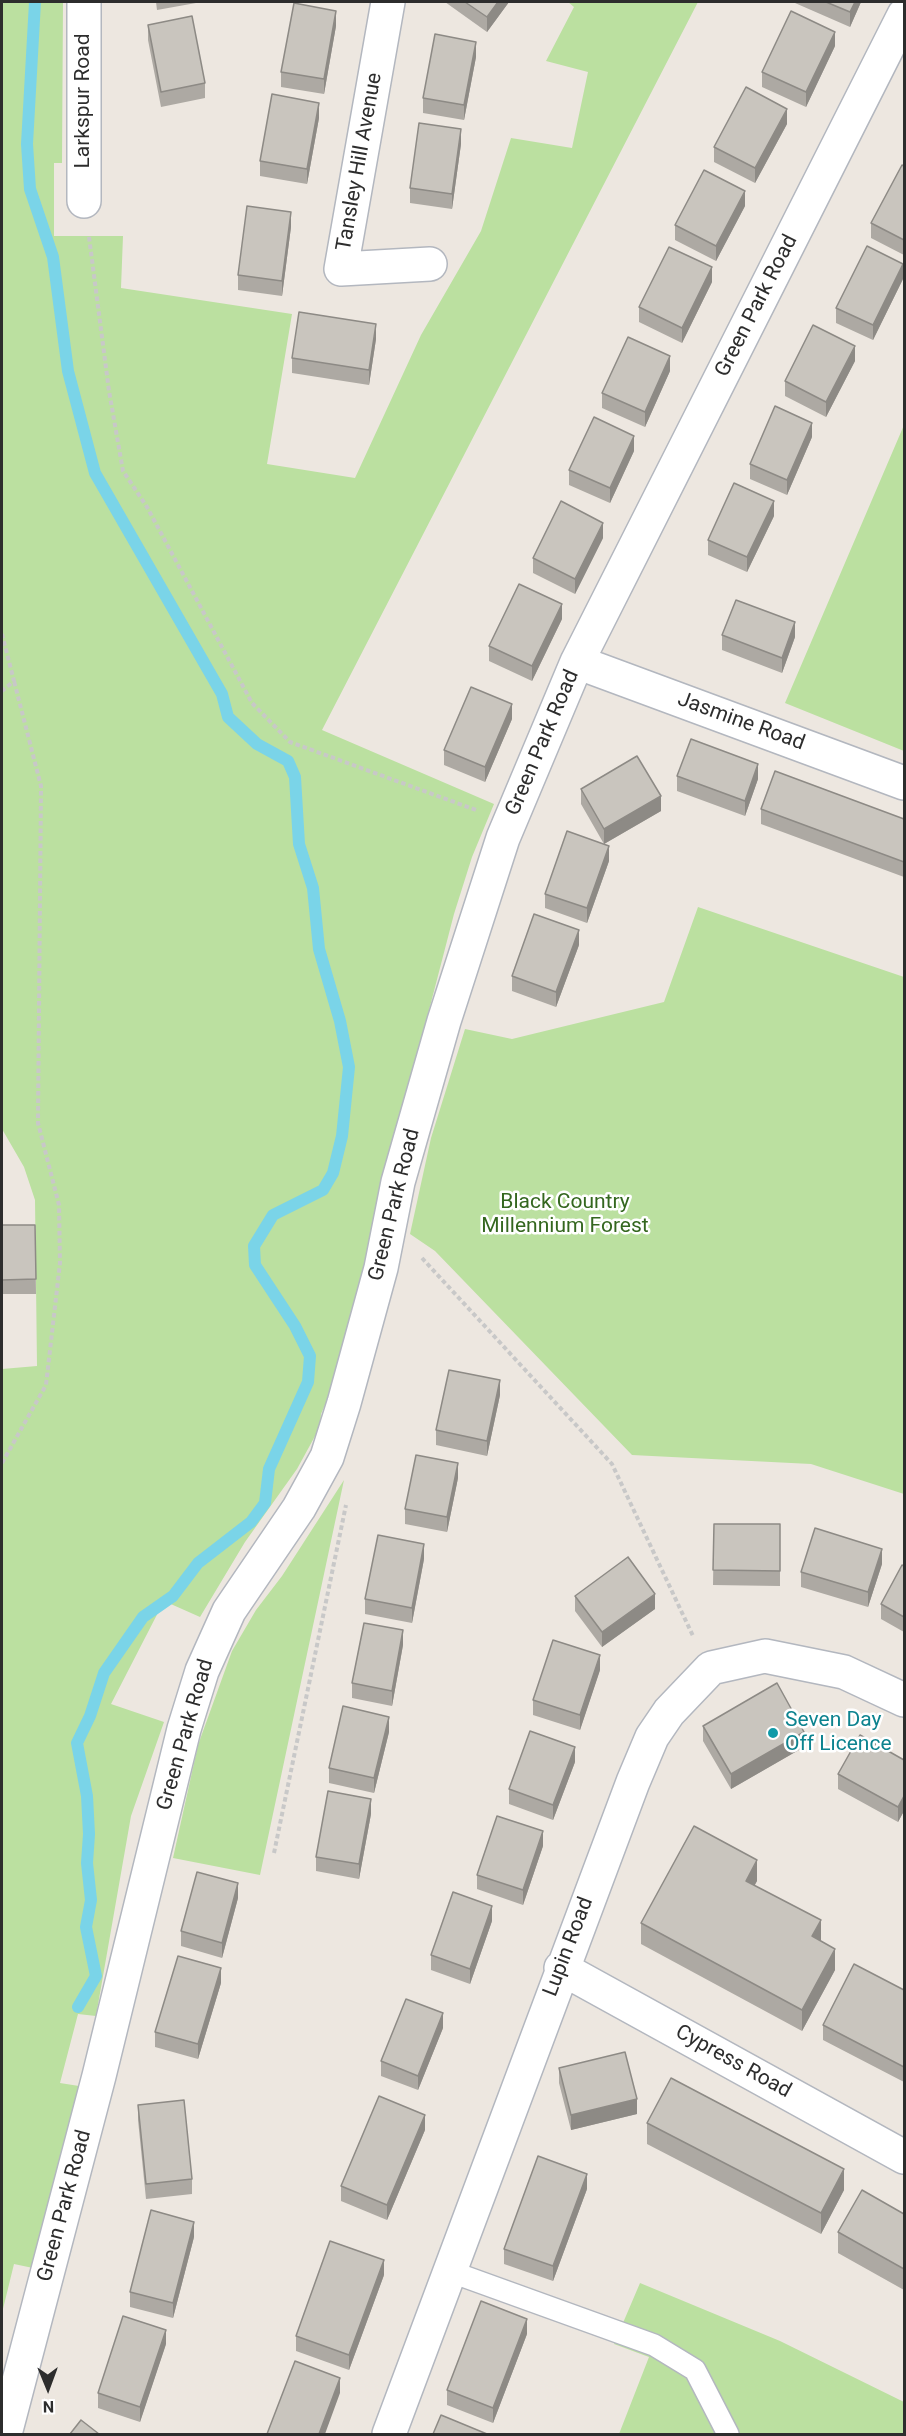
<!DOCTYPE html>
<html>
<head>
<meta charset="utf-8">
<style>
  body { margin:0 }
  #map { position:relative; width:906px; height:2436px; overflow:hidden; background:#ede7e0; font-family:Roboto,sans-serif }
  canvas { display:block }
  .frame { position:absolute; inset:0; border:3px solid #2d2d2d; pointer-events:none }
  .north { position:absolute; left:18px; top:2358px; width:60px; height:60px; -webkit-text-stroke:4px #fff; paint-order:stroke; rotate:179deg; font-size:16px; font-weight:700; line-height:24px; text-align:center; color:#2d2d2d }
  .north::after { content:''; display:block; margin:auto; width:21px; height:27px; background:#2d2d2d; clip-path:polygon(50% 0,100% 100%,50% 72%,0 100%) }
</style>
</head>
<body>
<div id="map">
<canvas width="906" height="2436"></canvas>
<div class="frame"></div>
<div class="north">N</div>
</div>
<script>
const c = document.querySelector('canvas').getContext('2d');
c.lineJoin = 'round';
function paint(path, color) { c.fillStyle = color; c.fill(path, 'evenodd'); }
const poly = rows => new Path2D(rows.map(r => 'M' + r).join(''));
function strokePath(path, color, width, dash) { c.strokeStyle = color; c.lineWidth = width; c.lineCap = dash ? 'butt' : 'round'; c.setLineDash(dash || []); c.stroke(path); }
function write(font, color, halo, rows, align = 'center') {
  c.font = font + ' Roboto,sans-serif'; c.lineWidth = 5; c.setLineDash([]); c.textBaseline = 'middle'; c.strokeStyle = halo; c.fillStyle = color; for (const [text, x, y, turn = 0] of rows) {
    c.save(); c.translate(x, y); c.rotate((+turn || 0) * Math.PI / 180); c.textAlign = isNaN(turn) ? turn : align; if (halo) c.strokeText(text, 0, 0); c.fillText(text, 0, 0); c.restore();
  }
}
paint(poly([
  [2,2,63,2,62,163,54,163,54,236,123,236,121,288,292,314,267,464,355,478,421,335,481,231,511,138,572,148,588,72,546,61,574,7,568,2,698,2,322,730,494,804,472,857,454,914,374,1222,338,1375,321,1414,320,1427,297,1469,245,1542,200,1617,164,1601,111,1704,164,1722,131,1816,96,2016,78,2014,60,2083,79,2086,33,2268,14,2264,2,2313,2,1369,37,1366,35,1200,24,1167,2,1129],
  [904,425,904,751,785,703],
  [698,907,904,977,904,1494,811,1464,632,1455,435,1251,410,1234,431,1138,465,1029,512,1039,664,1002],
  [344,1480,260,1875,173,1858,198,1745,232,1651,256,1610,282,1576],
  [640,2283,780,2341,904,2402,904,2434,619,2434,649,2357,614,2344]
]), '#bbe0a0');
strokePath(poly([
  [35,2,27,144,30,189,53,257,68,371,95,473,222,694,228,717,257,744,288,761,295,777,299,844,313,888,319,949,340,1021,349,1067,342,1136,333,1173,323,1190,273,1215,254,1246,255,1265,295,1326,310,1356,308,1382,269,1469,265,1503,251,1522,198,1563,173,1596,143,1617,104,1673,90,1716,77,1743,87,1796,89,1834,87,1863,91,1900,86,1927,96,1976,78,2007]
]), '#7ad4e8', 12);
const service = poly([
  [449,2271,654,2345,695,2370,728,2434]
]);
const minor = poly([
  [388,2,341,269,430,264],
  [84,201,84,2],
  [577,662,904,783],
  [561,1968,904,2157],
  [5,2434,99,2076,184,1729,202,1671,229,1611,299,1508,327,1457,344,1403,381,1268,398,1182,444,1021,503,838,577,662,904,15],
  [389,2434,633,1782,652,1737,669,1712,711,1668,765,1656,844,1672,904,1700]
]);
strokePath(service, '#b3b7bf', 24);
strokePath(minor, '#b3b7bf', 36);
strokePath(poly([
  [89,237,109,391,123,471,147,507,252,703,290,742,476,810],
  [2,634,14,681,2,691],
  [422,1258,612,1464,693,1636],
  [2,1463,46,1385,60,1263,59,1205,38,1123,41,786,14,681],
  [274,1853,346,1505]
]), '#c8c8c8', 4, [4.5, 3]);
strokePath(service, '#fff', 21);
strokePath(minor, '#fff', 33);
paint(poly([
  [156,2,196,2,196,3,157,10],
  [445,2,509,2,487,32],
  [795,2,861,2,850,27,795,3],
  [148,25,205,83,205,98,161,107,148,40],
  [336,26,324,94,281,87,281,72],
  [835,46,806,107,762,87,762,72],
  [476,57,464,120,423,113,423,98],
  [319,118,307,184,260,176,260,161],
  [787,124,755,183,714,162,714,147],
  [461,144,452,209,410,203,410,188],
  [904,166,904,255,871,238,871,223],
  [745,206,716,261,675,240,675,225],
  [291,227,282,296,238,290,238,275],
  [903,279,873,340,836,323,836,308],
  [712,282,682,343,639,322,639,307],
  [376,339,369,385,292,373,292,358],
  [855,361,826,417,785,396,785,381],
  [670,371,645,427,602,408,602,393],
  [812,437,787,495,750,479,750,464],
  [634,451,610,503,569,485,569,470],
  [774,516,747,572,708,555,708,540],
  [603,538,575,594,533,573,533,558],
  [562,619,532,681,489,661,489,646],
  [722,635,795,637,782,673,722,650],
  [512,719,485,782,444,765,444,750],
  [677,776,758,779,745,816,677,791],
  [581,789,661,811,604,844,581,804],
  [761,809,904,819,904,877,761,824],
  [609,861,587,923,545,908,545,894],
  [579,945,556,1007,512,991,512,976],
  [2,1225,35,1225,36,1294,2,1294],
  [500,1395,487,1456,436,1445,436,1430],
  [458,1478,447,1532,405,1524,405,1509],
  [714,1524,780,1524,780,1586,713,1585],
  [424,1559,412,1623,365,1614,365,1599],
  [882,1564,868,1607,801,1587,801,1572],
  [904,1566,904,1632,881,1619,881,1604],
  [575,1596,655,1609,602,1647,575,1611],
  [403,1645,392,1706,352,1698,352,1683],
  [600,1670,580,1730,533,1715,533,1700],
  [703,1726,804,1747,731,1789,703,1741],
  [389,1732,374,1793,329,1783,329,1768],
  [904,1760,904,1811,898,1822,838,1789,838,1774],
  [575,1762,553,1820,509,1804,509,1789],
  [371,1814,359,1879,316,1871,316,1857],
  [543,1846,523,1905,477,1889,477,1875],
  [757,1881,754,1885,821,1941,835,1970,802,2031,641,1944,641,1923],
  [238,1898,222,1958,181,1946,181,1931],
  [492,1921,470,1984,431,1970,431,1955],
  [221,1983,198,2059,155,2047,155,2032],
  [904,1990,904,2082,823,2040,823,2025],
  [443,2028,418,2090,381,2076,381,2061],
  [559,2068,637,2114,571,2130,559,2083],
  [138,2105,192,2179,192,2194,146,2199,138,2120],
  [647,2123,844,2190,821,2234,647,2144],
  [425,2130,387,2220,341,2201,341,2186],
  [587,2189,553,2281,504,2264,504,2249],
  [904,2214,904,2290,838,2253,838,2232],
  [194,2237,173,2318,130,2307,130,2292],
  [384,2275,349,2370,296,2351,296,2336],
  [527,2334,493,2423,447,2405,447,2390],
  [166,2344,140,2422,98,2408,98,2393]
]), '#ada9a3');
paint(poly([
  [498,2,509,2,487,32,487,17],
  [855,2,861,2,850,27,850,12],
  [336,11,336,26,324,94,324,79],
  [835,32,835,46,806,107,806,92],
  [476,42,476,57,464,120,464,105],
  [319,103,319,118,307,184,307,169],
  [787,109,787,124,755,183,755,168],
  [461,129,461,144,452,209,452,194],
  [745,191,745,206,716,261,716,246],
  [291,212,291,227,282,296,282,281],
  [903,264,903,279,873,340,873,325],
  [712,267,712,282,682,343,682,328],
  [376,324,376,339,369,385,369,370],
  [855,346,855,361,826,417,826,402],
  [670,356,670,371,645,427,645,412],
  [812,423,812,437,787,495,787,480],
  [634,436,634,451,610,503,610,488],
  [774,501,774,516,747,572,747,557],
  [603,523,603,538,575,594,575,579],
  [562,604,562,619,532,681,532,666],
  [795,622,795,637,782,673,782,658],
  [512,704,512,719,485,782,485,767],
  [758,764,758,779,745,816,745,801],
  [661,796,661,811,604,844,604,829],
  [609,846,609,861,587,923,587,908],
  [579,930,579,945,556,1007,556,992],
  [500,1380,500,1395,487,1456,487,1441],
  [458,1463,458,1478,447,1532,447,1517],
  [424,1544,424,1559,412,1623,412,1608],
  [882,1549,882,1564,868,1607,868,1592],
  [655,1594,655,1609,602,1647,602,1632],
  [403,1630,403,1645,392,1706,392,1691],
  [600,1655,600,1670,580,1730,580,1715],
  [389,1717,389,1732,374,1793,374,1778],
  [804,1732,804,1747,731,1789,731,1774],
  [575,1747,575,1762,553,1820,553,1805],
  [904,1796,904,1811,898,1822,898,1807],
  [371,1799,371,1814,359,1879,359,1864],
  [543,1831,543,1846,523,1905,523,1890],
  [757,1860,757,1881,746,1902,746,1881],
  [238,1883,238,1898,222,1958,222,1943],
  [492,1906,492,1921,470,1984,470,1969],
  [821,1920,821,1941,812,1936],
  [835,1949,835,1970,802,2031,802,2010],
  [221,1968,221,1983,198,2059,198,2044],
  [443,2013,443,2028,418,2090,418,2076],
  [637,2099,637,2114,571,2130,571,2115],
  [425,2115,425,2130,387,2220,387,2205],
  [844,2169,844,2190,821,2234,821,2213],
  [587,2174,587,2189,553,2281,553,2266],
  [194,2222,194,2237,173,2318,173,2303],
  [384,2260,384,2275,349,2370,349,2355],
  [527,2319,527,2334,493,2423,493,2408],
  [166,2330,166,2344,140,2422,140,2407],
  [340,2378,340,2393,325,2434,319,2434]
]), '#8d8a85');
const building = poly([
  [465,2,498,2,487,17,465,2],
  [826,2,855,2,850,12,826,2],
  [294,3,336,11,324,79,281,72,294,3],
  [791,11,835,32,806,92,762,72,791,11],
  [192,16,205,83,161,92,148,25,192,16],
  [435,34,476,42,464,105,423,98,435,34],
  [746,87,787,109,755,168,714,147,746,87],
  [272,94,319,103,307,169,260,161,272,94],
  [419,123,461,129,452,194,410,188,419,123],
  [902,165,904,166,904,240,871,223,902,165],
  [704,170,745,191,716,246,675,225,704,170],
  [247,206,291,212,282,281,238,275,247,206],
  [867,246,903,264,873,325,836,308,867,246],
  [669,247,712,267,682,328,639,307,669,247],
  [299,312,376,324,369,370,292,358,299,312],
  [813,325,855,346,826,402,785,381,813,325],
  [628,337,670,356,645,412,602,393,628,337],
  [775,406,812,423,787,480,750,464,775,406],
  [594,417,634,436,610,488,569,470,594,417],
  [734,483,774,501,747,557,708,540,734,483],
  [561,501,603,523,575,579,533,558,561,501],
  [519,584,562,604,532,666,489,646,519,584],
  [736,600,795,622,782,658,722,635,736,600],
  [471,687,512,704,485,767,444,750,471,687],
  [691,739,758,764,745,801,677,776,691,739],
  [637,756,661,796,604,829,581,789,637,756],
  [775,771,904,819,904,862,761,809,775,771],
  [567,831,609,846,587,908,545,894,567,831],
  [534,914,579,930,556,992,512,976,534,914],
  [2,1225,35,1225,36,1279,2,1280,2,1225],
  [449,1370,500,1380,487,1441,436,1430,449,1370],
  [416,1455,458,1463,447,1517,405,1509,416,1455],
  [714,1524,780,1524,780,1571,713,1570,714,1524],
  [815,1528,882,1549,868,1592,801,1572,815,1528],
  [378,1535,424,1544,412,1608,365,1599,378,1535],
  [628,1557,655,1594,602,1632,575,1596,628,1557],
  [902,1565,904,1566,904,1617,881,1604,902,1565],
  [364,1623,403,1630,392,1691,352,1683,364,1623],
  [553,1640,600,1655,580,1715,533,1700,553,1640],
  [777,1683,804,1732,731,1774,703,1726,777,1683],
  [343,1706,389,1717,374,1778,329,1768,343,1706],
  [530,1731,575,1747,553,1805,509,1789,530,1731],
  [860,1735,904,1760,904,1796,898,1807,838,1774,860,1735],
  [328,1791,371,1799,359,1864,316,1857,328,1791],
  [497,1816,543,1831,523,1890,477,1875,497,1816],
  [694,1826,757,1860,746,1881,821,1920,812,1936,835,1949,802,2010,641,1923,694,1826],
  [197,1872,238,1883,222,1943,181,1931,197,1872],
  [453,1892,492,1906,470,1969,431,1955,453,1892],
  [178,1956,221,1968,198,2044,155,2032,178,1956],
  [854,1964,904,1990,904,2067,823,2025,854,1964],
  [406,1999,443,2013,418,2076,381,2061,406,1999],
  [625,2052,637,2099,571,2115,559,2068,625,2052],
  [671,2078,844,2169,821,2213,647,2123,671,2078],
  [379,2096,425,2115,387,2205,341,2186,379,2096],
  [184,2100,192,2179,146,2184,138,2105,184,2100],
  [538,2156,587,2174,553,2266,504,2249,538,2156],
  [862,2190,904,2214,904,2269,838,2232,862,2190],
  [151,2210,194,2222,173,2303,130,2292,151,2210],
  [330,2241,384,2260,349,2355,296,2336,330,2241],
  [481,2301,527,2319,493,2408,447,2390,481,2301],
  [123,2316,166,2330,140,2407,98,2393,123,2316],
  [295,2361,340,2378,319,2434,267,2434,295,2361],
  [441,2415,487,2434,433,2434,441,2415],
  [81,2420,99,2434,70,2434,81,2420]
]);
paint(building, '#c9c5be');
strokePath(building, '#8d8a85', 1.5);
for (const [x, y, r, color] of [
  [773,1733,6,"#0f9aa8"]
]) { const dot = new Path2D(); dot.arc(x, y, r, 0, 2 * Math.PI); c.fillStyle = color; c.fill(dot); strokePath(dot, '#fff', 2); }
write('21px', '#2d2d2d', '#fff', [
  ["Larkspur Road",84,101,-90],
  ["Tansley Hill Avenue",360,162,-80],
  ["Green Park Road",757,306,-63],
  ["Jasmine Road",741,722,20],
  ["Green Park Road",543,743,-67],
  ["Green Park Road",395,1205,-76],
  ["Green Park Road",186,1735,-74],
  ["Lupin Road",569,1947,-69],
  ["Cypress Road",733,2062,29],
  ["Green Park Road",65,2206,-75]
]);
write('21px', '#34671f', '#fff', [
  ["Black Country",565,1203],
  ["Millennium Forest",565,1227]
]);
write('21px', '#0d838f', '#fff', [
  ["Seven Day",785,1721],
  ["Off Licence",785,1745]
], 'left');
</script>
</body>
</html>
